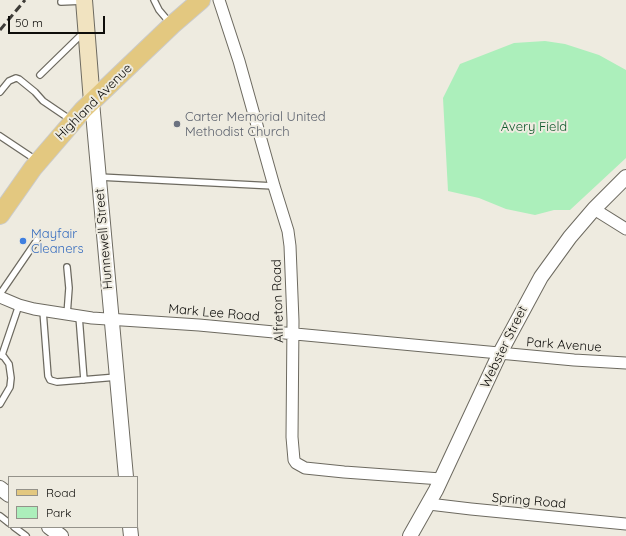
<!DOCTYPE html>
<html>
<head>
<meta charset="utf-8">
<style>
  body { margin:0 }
  #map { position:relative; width:626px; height:536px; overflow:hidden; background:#eeebe0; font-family:Quicksand,sans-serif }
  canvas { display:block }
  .legend { position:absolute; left:8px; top:476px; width:130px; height:52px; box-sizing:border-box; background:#eeebe0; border:1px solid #94928a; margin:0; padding:5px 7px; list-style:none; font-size:12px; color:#0e0d0a }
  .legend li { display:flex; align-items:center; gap:8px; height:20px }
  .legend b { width:20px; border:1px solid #94928a }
  .scale { position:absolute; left:8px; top:16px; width:97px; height:18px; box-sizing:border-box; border:2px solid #0e0d0a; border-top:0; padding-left:5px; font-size:12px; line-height:14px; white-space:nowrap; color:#0e0d0a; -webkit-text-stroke:3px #eeebe0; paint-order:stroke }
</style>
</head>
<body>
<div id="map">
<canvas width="626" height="536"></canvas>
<ul class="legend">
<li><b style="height:5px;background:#e3c880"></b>Road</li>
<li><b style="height:11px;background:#acefbb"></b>Park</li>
</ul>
<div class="scale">50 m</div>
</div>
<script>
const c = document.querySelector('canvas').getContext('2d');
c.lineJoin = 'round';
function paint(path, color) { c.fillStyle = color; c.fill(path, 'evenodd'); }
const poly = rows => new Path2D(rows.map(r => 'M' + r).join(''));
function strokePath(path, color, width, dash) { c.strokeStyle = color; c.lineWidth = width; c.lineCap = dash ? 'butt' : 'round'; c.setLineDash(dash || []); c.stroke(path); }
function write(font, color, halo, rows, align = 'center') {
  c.font = font + ' Quicksand,sans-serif'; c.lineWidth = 4; c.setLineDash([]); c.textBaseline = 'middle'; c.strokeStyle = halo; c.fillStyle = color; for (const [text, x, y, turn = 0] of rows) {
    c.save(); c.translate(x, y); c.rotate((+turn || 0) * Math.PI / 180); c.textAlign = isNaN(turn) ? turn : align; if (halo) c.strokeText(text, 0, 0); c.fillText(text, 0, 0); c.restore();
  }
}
paint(poly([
  [545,41,565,44,599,55,626,70,626,158,570,210,554,210,535,215,506,209,479,198,448,191,443,98,460,64,514,43]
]), '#acefbb');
const service = poly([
  [154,0,159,10,170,23],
  [61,2,84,1],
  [40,75,83,33],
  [0,92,9,81,16,78,19,79,35,92,43,101,71,120],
  [0,136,36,160],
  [99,177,274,186],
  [0,294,37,240],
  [43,311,48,376,50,380,57,382,117,377],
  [67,315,69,288,67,267],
  [79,316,84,380],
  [0,355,4,357,9,364,11,378,10,387,0,404],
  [2,355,19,305],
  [0,516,9,523],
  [14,527,26,536]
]);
const minor = poly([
  [219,0,239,61,274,186,288,231,290,246,293,321,292,437,294,460,296,463,305,468,344,472,441,479],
  [594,209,626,229],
  [0,297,19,305,34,309,92,318,199,325,574,360,626,363],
  [429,504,471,509,626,524]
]);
const tertiary = poly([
  [92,102,126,477],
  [0,488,9,495],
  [49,527,61,536],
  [130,527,131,536],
  [410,536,436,490,500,353,541,277,570,237,594,209,626,177]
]);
const secondary = poly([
  [84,0,92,102]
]);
const primary = poly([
  [0,215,33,168,83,110,172,25,201,0]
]);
strokePath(service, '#6d6a60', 8);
strokePath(minor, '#6d6a60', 13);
strokePath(tertiary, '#6d6a60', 16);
strokePath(secondary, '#6d6a60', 18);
strokePath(primary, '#cacac9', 20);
strokePath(service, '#fff', 5.5);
strokePath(minor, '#fff', 11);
strokePath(tertiary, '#fff', 14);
strokePath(secondary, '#f1e3c0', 16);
strokePath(primary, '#e3c880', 18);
strokePath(poly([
  [0,30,25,0]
]), '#3e3c38', 3, [8, 4]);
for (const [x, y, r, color] of [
  [177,124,4,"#6b7280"],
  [23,241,4,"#3f7fe0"]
]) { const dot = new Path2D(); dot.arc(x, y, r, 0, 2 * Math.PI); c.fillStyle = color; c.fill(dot); strokePath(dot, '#eeebe0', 1.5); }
write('13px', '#0e0d0a', '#eeebe0', [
  ["Highland Avenue",94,102,-45],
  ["Hunnewell Street",104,239,-95],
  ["Alfreton Road",278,301,-92],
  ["Mark Lee Road",214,313,5],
  ["Park Avenue",564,345,4],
  ["Webster Street",504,347,-64],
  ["Spring Road",529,501,5]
]);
write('13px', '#5b616d', '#eeebe0', [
  ["Carter Memorial United",185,117],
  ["Methodist Church",185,132]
], 'left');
write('13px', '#0f592b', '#eeebe0', [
  ["Avery Field",534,127]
]);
write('13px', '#366cbe', '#eeebe0', [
  ["Mayfair",31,234],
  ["Cleaners",31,249]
], 'left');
</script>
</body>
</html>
